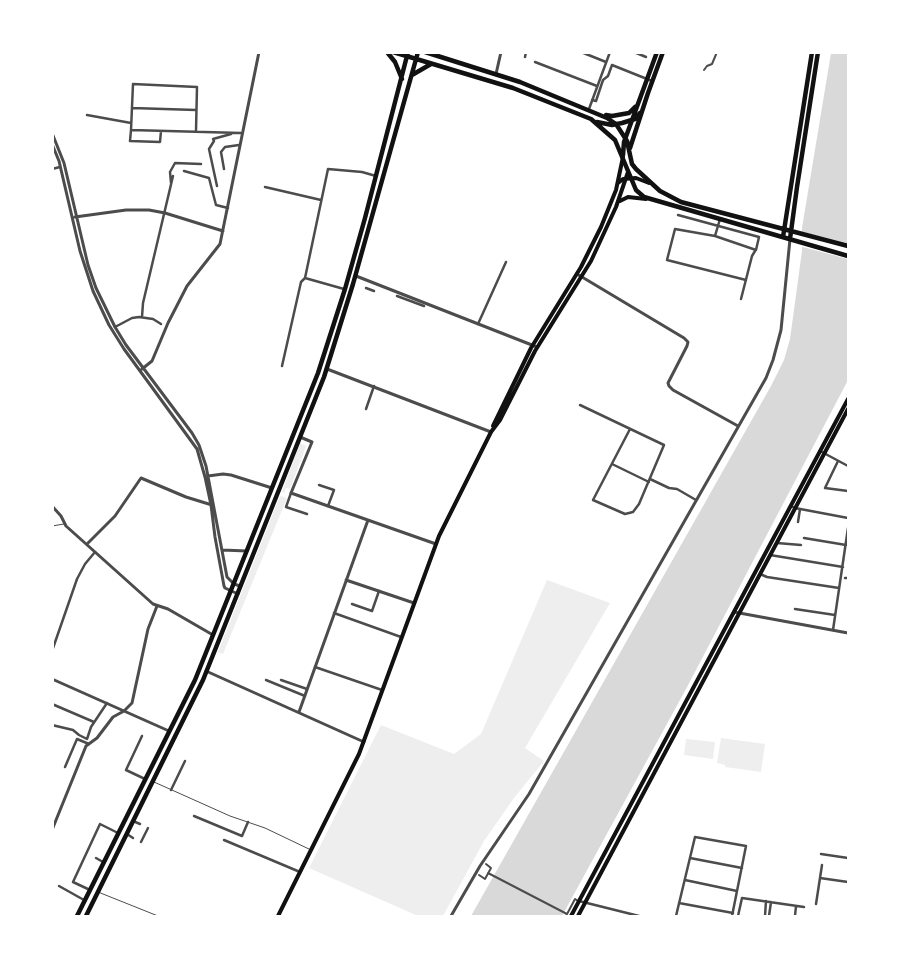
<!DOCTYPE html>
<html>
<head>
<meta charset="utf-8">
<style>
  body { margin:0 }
  #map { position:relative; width:901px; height:969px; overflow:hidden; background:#fff; font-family:"Titillium Web",sans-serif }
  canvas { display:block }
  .frame { position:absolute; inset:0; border:54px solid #fff; pointer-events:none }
</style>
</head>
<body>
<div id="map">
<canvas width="901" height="969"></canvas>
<div class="frame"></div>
</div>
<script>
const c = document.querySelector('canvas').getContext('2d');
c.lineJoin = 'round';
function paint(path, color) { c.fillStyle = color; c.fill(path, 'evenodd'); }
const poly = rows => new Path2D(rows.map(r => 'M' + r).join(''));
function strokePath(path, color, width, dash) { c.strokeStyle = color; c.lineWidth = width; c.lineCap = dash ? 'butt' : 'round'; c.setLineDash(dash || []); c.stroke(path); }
paint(poly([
  [300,443,306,446,290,489,286,488,284,493,282,492],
  [280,496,287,498,223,654,218,652],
  [547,580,610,603,525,748,544,761,514,798,484,841,443,916,418,916,309,868,381,725,454,754,481,734],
  [721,738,765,744,761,772,725,767,725,765,717,763],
  [686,739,715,742,713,759,684,755]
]), '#eee');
paint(poly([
  [831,53,848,53,848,380,686,689,562,916,471,916,771,386,784,360,790,339,802,251,802,228]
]), '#d9d9d9');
paint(poly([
  [800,231,848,244,848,259,799,246]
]), '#fff');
strokePath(poly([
  [52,526,64,524],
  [154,782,230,816,265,828,311,850],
  [98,892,158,916]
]), '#4c4c4c', 1);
strokePath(poly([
  [704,70,707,66,712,64,717,52],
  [488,873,567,914],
  [479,875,485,879,491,868,486,864],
  [566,916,575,899,578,901]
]), '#4c4c4c', 2);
strokePath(poly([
  [581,52,606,62],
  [634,52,646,57],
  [525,57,526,52],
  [535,62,597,86],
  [592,100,596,101,603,80,608,76,612,65,652,81],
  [132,108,196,110],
  [589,109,610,52],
  [87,115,131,123],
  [131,130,130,141,160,142,161,131],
  [196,131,197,87,133,84,131,130,241,133],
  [52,169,60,167],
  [224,169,221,152,225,147,239,145],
  [184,171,209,178,216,205,228,208],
  [171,183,170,172,175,163,201,164],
  [217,186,209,149,214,141,213,139,231,134],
  [265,187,321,200],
  [678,215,759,237,756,250,715,236,675,229,667,260,746,280],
  [715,236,720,219],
  [366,288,374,291],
  [344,289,305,278,328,169,362,172,376,176],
  [397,296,424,306],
  [741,299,752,256,755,251],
  [142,317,143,303,173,176],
  [478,324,506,262],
  [115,327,132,318,139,317,153,319,161,324],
  [282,366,301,282,305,278],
  [580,405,664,445,639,504,633,512,625,514,593,500,630,429],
  [366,409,374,386],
  [820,451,848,466],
  [838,461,825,488,848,491],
  [612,464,649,482],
  [650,479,669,488,677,489,696,500],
  [319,485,334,490,328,506],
  [291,493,286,507,307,514],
  [791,506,795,508,848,518],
  [798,522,800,509],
  [804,538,846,545],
  [777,543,801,545],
  [770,555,843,567],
  [760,574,767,577,839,588],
  [845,578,848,578],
  [352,604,372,611,379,591],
  [795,609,835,615],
  [334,613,401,637],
  [833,630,848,528],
  [52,651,77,579,85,564,95,552],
  [315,667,382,690],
  [266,680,305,696],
  [281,680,307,689],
  [52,704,94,722],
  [52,725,73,730,79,735,87,739,91,727,107,703],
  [142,736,126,770,145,779],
  [65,767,77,739,89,744],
  [171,790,185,761],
  [194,816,242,836,248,822],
  [133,821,140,824],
  [127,834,133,838],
  [224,840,300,872],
  [141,842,148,828],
  [821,854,848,858],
  [96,858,103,862],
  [690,858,742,868],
  [820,878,848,882],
  [685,880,737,891],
  [59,886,84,900],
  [90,890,73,882,100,824,118,833],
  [579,901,639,916],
  [679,903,733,913],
  [816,904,822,865],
  [676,916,695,837,746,846,732,916],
  [738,916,742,898,804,907],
  [765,916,766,901],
  [769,916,771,902],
  [795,916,796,906]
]), '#4c4c4c', 2.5);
strokePath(poly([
  [496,74,501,52],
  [52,133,64,163,88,265,96,288,115,327,126,345,192,433,199,445,206,466,227,577,234,584,240,586],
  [52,144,59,161,80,251,93,291,109,325,124,349,197,449,205,477,211,505,215,537,224,586,225,588,238,594],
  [75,217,126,210,149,210,165,213,223,231],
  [577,274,684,338,688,342,687,346,668,383,669,386,673,390,738,426],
  [356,276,537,347],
  [142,369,152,361,168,323,187,286,220,244,259,52],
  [327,369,491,432],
  [300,437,312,442,291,493,436,544],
  [208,476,223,474,231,475,272,488],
  [52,506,61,516,66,526,153,604,168,609,213,635],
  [87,544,115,516,141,478,186,497,212,505],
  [222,550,247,551],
  [346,580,414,603],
  [734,612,848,633],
  [206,671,364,742],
  [52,679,169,731],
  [299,712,368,520],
  [52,830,86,746,97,738,113,717,124,711,132,703,148,629,157,606],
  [451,916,480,866,529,794,766,378,773,360,781,330,790,239]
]), '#4c4c4c', 3);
strokePath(poly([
  [618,183,623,179,636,178,649,183],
  [620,201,628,197,646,199],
  [493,426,531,348,581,267,601,227,616,190,623,157],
  [278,916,359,754,439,536,491,432,500,420,535,351,591,261,616,207,628,172],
  [571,916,848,399],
  [578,916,848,409]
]), '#111', 4);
strokePath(poly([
  [387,52,395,62,402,79],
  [393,52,513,88,591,119,615,140,636,190,644,197,848,256],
  [425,52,520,82,607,118,616,124,627,141,632,164,636,169,660,191,681,202,848,246],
  [412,75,431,64],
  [606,115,612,116,629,113,635,107],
  [597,122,612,125,622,123,635,119,640,113],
  [630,148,648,93,663,52],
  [623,155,624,142,657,52],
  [783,237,812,52],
  [790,239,797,187,818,52],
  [77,916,195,680,318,373,345,289,365,218,408,52],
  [86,916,203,680,324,377,353,284,418,52]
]), '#111', 4.5);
</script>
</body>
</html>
